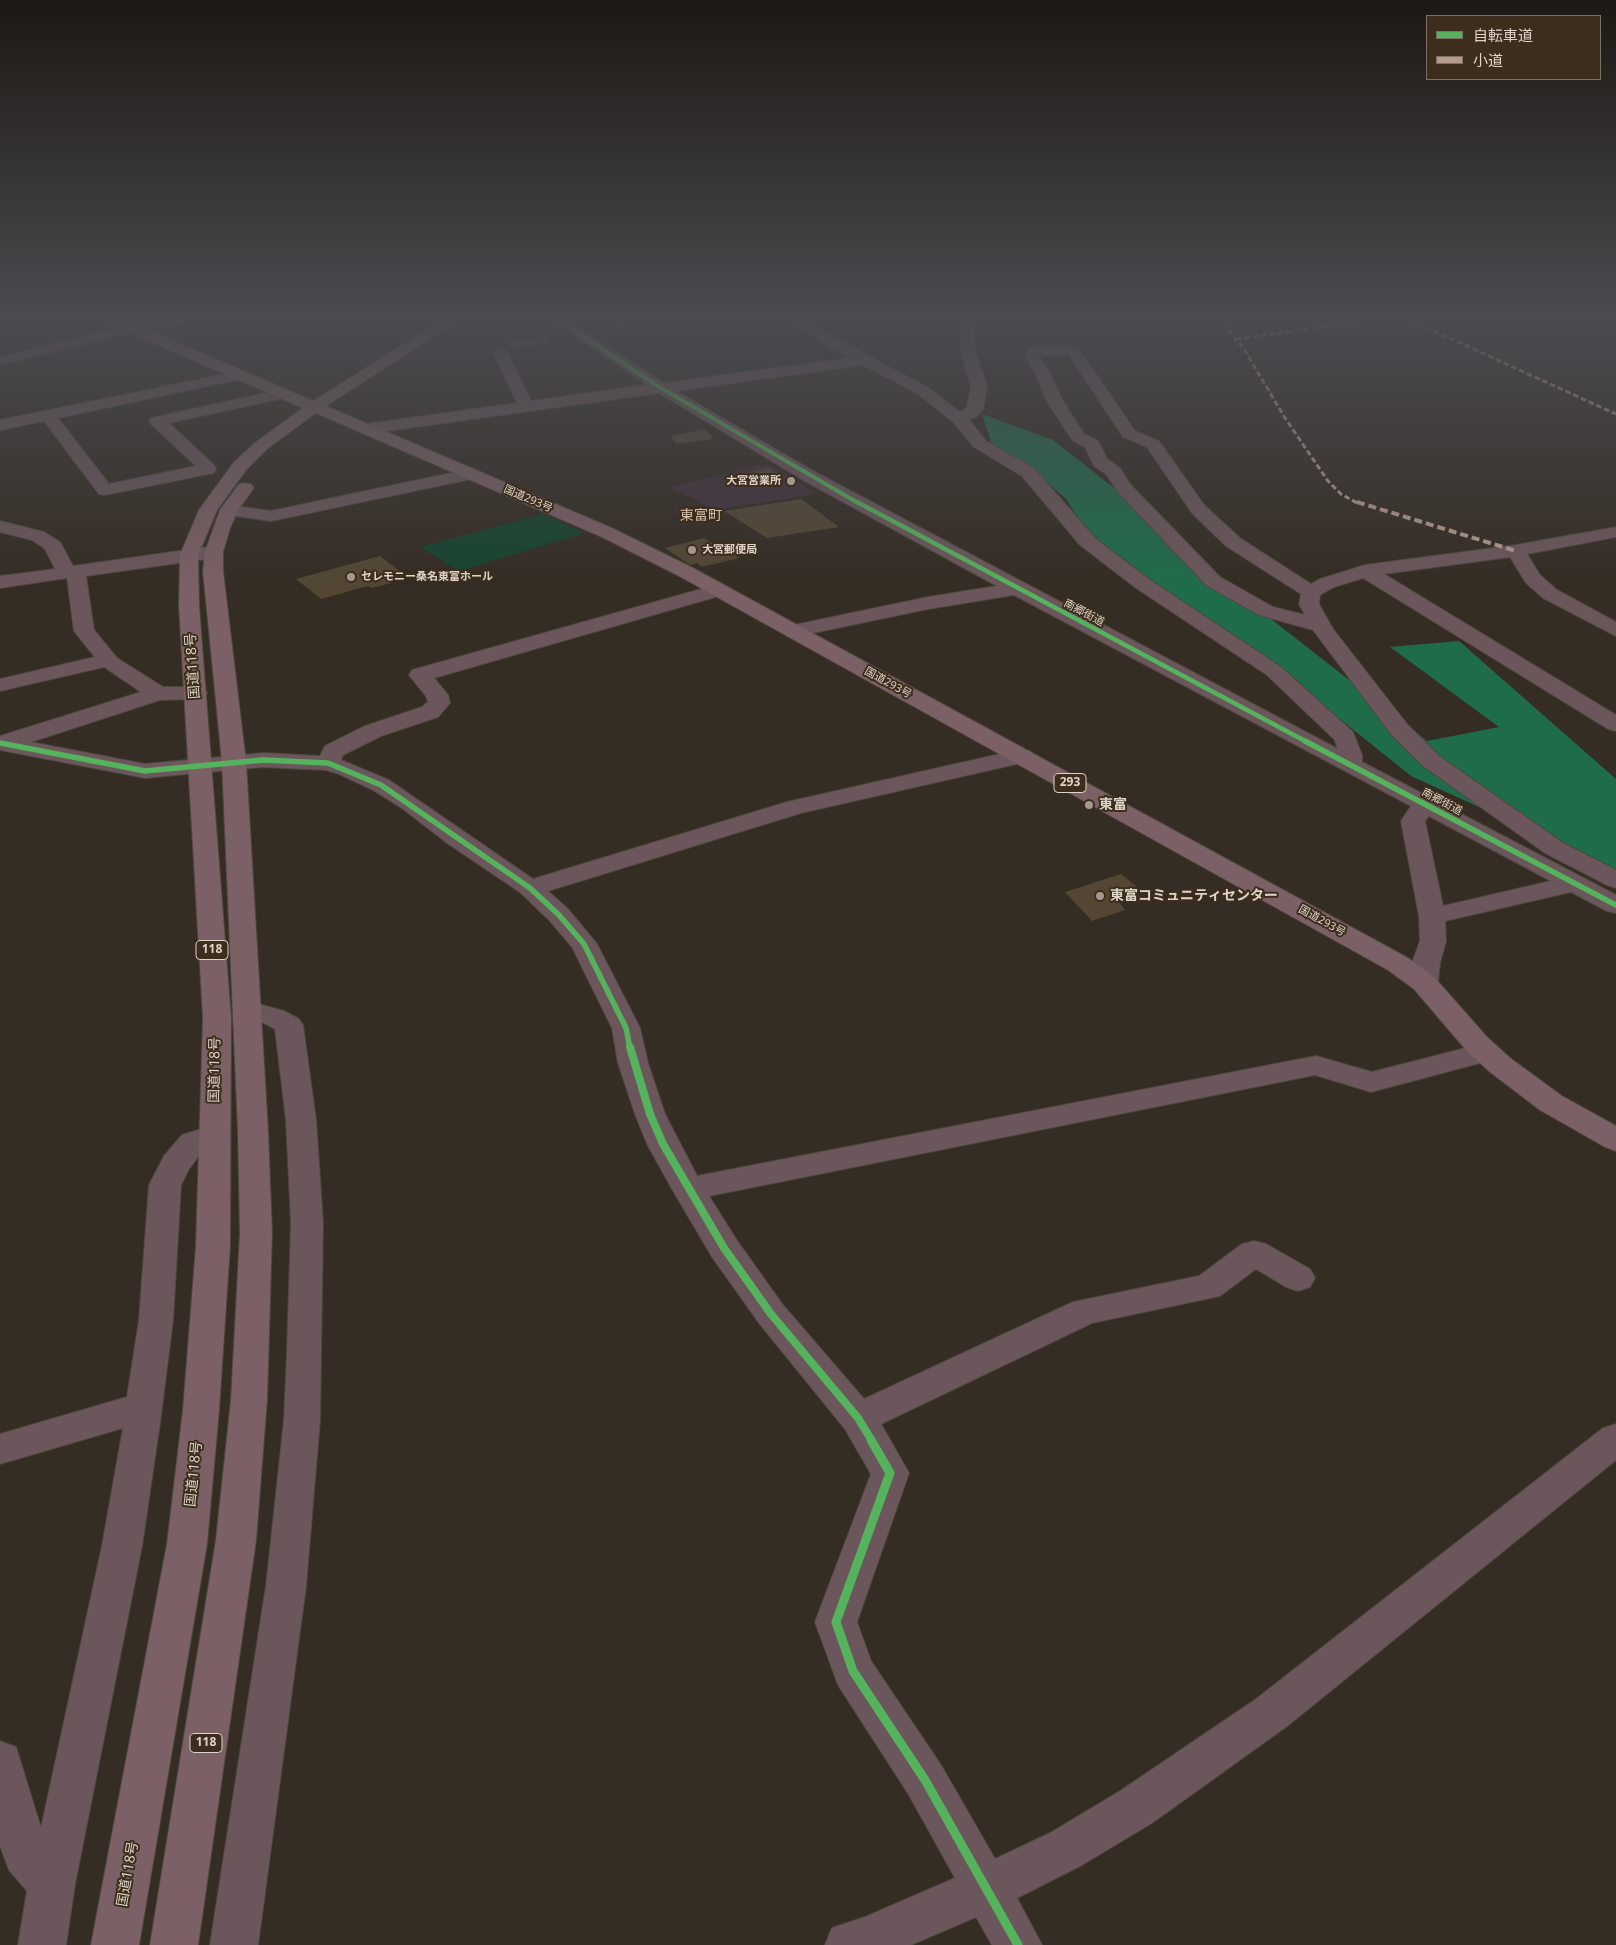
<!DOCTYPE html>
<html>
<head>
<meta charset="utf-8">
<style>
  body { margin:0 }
  #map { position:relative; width:1616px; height:1945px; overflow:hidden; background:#352c23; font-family:"Noto Sans","Noto Sans JP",sans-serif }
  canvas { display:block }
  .legend { position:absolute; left:1426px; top:15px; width:175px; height:65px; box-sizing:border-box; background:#3c2d1c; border:1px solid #7d7062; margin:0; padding:6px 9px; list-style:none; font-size:15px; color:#ded4ca }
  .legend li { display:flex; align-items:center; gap:10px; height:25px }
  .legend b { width:25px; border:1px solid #7d7062 }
</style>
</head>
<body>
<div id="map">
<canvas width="1616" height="1945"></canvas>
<ul class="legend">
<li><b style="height:6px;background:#56b35d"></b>自転車道</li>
<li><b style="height:6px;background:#b69a8f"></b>小道</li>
</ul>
</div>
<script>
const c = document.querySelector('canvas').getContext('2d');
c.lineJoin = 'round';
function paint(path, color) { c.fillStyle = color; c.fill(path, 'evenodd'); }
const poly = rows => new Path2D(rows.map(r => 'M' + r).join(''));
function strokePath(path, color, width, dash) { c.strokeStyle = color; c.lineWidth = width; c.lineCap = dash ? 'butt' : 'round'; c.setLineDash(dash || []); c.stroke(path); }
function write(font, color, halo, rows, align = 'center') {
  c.font = font + ' "Noto Sans","Noto Sans JP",sans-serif'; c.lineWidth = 4; c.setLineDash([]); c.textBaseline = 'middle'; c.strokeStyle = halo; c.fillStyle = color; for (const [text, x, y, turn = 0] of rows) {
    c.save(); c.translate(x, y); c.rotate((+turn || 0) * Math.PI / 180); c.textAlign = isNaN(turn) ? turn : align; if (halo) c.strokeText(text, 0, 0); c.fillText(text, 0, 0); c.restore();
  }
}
paint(poly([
  [768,464,817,494,716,510,669,487]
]), '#403139');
paint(poly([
  [543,514,584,533,459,571,420,547]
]), '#15442e');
paint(poly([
  [982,414,1053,440,1160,524,1252,604,1427,741,1499,727,1390,647,1459,641,1616,779,1616,880,1540,835,1411,776,1240,639,1148,581,1092,540,1066,499,1030,467,993,448]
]), '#1f6c4a');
paint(poly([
  [585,317,614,317,614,318,588,321],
  [627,322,632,329,619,331,609,327,613,327,611,324],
  [546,337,550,344,511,347,507,340],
  [705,429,714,439,677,444,670,436],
  [769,468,781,475,739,485,726,478],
  [801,499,839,527,767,538,724,511],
  [704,538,718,547,725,545,740,554,736,556,739,558,702,567,697,563,690,565,665,548],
  [380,556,405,575,387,580,391,583,372,588,368,586,321,599,296,579],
  [1121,874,1143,892,1118,900,1125,910,1092,921,1065,892]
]), '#534635');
const minor = poly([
  [171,317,202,317,195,321,133,332,0,365,0,357,133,324,171,317],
  [547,317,563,317,664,383,850,358,826,345,788,317,804,317,836,339,927,387,960,412,967,408,971,387,961,349,959,317,973,317,975,349,987,387,983,409,976,417,969,420,986,441,1034,468,1094,537,1109,549,1150,580,1281,667,1353,732,1362,755,1362,762,1616,895,1616,913,1607,911,1571,892,1445,921,1446,941,1440,963,1438,983,1434,989,1424,991,1414,989,1410,983,1412,963,1420,941,1419,916,1401,821,1411,806,1014,595,928,609,794,637,787,635,784,631,787,627,794,625,928,597,997,586,803,480,659,393,366,434,358,429,366,424,517,403,493,352,500,348,507,352,531,401,647,385,547,317],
  [863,365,917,393,953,422,974,447,1022,476,1080,545,1136,588,1267,675,1334,739,1338,749,815,472,676,391,863,365],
  [1429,816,1551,881,1443,906,1425,821,1429,816],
  [1069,346,1079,349,1135,431,1159,441,1204,505,1240,538,1311,584,1320,579,1365,565,1516,545,1616,527,1616,537,1527,554,1540,575,1557,590,1616,622,1616,636,1543,598,1526,583,1510,557,1384,574,1616,715,1616,731,1608,729,1363,578,1334,587,1320,595,1319,604,1333,629,1407,724,1439,756,1563,843,1616,870,1616,888,1607,885,1545,853,1423,766,1391,734,1313,630,1259,615,1206,585,1117,491,1107,475,1094,466,1085,447,1072,440,1047,401,1034,370,1024,355,1028,349,1033,348,1069,346],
  [1069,355,1123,437,1147,447,1192,513,1226,546,1301,594,1299,604,1305,615,1273,607,1220,577,1130,484,1120,468,1107,459,1098,441,1084,434,1063,401,1048,370,1039,356,1069,355],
  [240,371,245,372,247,375,245,378,58,418,109,484,196,466,151,424,149,421,151,418,284,389,289,391,292,394,289,397,169,423,214,465,216,469,214,473,208,474,105,495,99,494,44,421,0,430,0,420,240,371],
  [470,469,476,470,479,474,476,478,271,521,229,515,223,514,220,510,223,506,229,505,271,511,470,469],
  [0,521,44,532,60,542,73,566,214,546,221,548,223,552,221,556,214,558,86,576,94,630,117,658,163,687,196,687,204,688,207,693,204,698,196,699,160,700,31,742,145,764,263,753,320,756,325,746,365,726,422,707,428,702,426,696,409,675,412,670,712,586,726,586,729,590,726,594,434,678,448,695,450,703,438,717,381,736,343,755,341,760,389,780,533,879,787,802,1022,749,1030,751,1033,756,1030,761,801,813,548,891,568,909,597,944,640,1028,648,1063,665,1114,697,1176,1316,1056,1372,1072,1485,1043,1495,1045,1500,1052,1495,1059,1371,1092,1315,1075,709,1196,736,1239,783,1305,864,1399,1073,1302,1199,1276,1242,1244,1254,1241,1266,1244,1310,1269,1315,1278,1310,1287,1298,1291,1286,1287,1256,1269,1220,1296,1092,1323,881,1424,909,1473,857,1622,871,1661,941,1765,995,1859,1050,1833,1120,1791,1256,1699,1603,1428,1616,1424,1616,1460,1286,1727,1152,1823,1082,1865,1017,1898,1042,1945,992,1945,976,1917,911,1945,825,1945,832,1928,865,1917,955,1878,909,1795,838,1685,815,1622,871,1474,845,1429,759,1323,712,1257,672,1189,647,1144,635,1114,618,1063,612,1028,572,947,550,921,521,893,447,843,403,809,373,790,339,774,326,770,263,767,145,778,0,750,0,736,141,692,104,667,0,691,0,679,95,657,74,631,67,578,0,588,0,576,55,569,45,549,32,540,0,532,0,521],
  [248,1001,284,1011,299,1019,303,1025,316,1120,323,1223,320,1420,306,1586,258,1945,210,1945,266,1586,284,1420,287,1353,291,1223,286,1120,275,1029,264,1023,238,1016,234,1010,238,1004,248,1001],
  [214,1125,225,1128,229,1135,225,1142,204,1149,189,1169,181,1185,173,1320,160,1423,142,1546,75,1884,66,1945,18,1945,27,1891,9,1870,0,1846,0,1741,16,1747,41,1828,102,1546,123,1428,0,1464,0,1434,127,1397,139,1320,149,1185,164,1156,182,1135,214,1125]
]);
const highway = poly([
  [99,317,118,317,313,401,447,317,464,317,326,406,614,529,693,568,1408,958,1434,977,1487,1037,1510,1058,1562,1096,1616,1126,1616,1151,1605,1147,1540,1110,1490,1072,1467,1051,1414,989,1388,970,679,576,602,537,316,413,268,448,246,470,217,510,198,555,199,606,231,1018,230,1246,219,1410,207,1544,139,1945,91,1945,167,1544,183,1410,196,1246,203,1018,179,606,180,555,199,510,234,462,256,442,303,408,101,320,99,317],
  [245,483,251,484,254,488,238,510,230,528,223,552,223,571,246,762,268,1131,272,1233,267,1400,256,1540,198,1945,150,1945,216,1540,231,1400,240,1233,238,1131,222,762,203,571,205,552,220,510,239,484,245,483]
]);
strokePath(minor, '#4e473f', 2);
strokePath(highway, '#4e473f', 2);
paint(minor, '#6b575b');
paint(highway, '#7b6165');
strokePath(poly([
  [1217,317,1244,349,1285,418,1328,481,1341,494,1359,504],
  [1403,317,1616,414],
  [1236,339,1395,317]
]), '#b69a8f', 3, [5.5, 3]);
strokePath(poly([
  [1357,502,1516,551]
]), '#b69a8f', 4, [8, 4]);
strokePath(poly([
  [554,317,661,388,860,504]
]), '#56b35d', 4);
strokePath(poly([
  [857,502,1307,742]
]), '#56b35d', 4.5);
strokePath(poly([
  [1305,741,1616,905],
  [0,743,145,771,263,760,328,763,381,785,530,888,559,915,584,944,626,1028,630,1048]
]), '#56b35d', 5.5);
strokePath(poly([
  [630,1047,650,1114,663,1144,724,1248,771,1314,858,1418,872,1441]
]), '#56b35d', 8);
strokePath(poly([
  [871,1440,890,1473,836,1622,853,1671,925,1780,1018,1945]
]), '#56b35d', 9);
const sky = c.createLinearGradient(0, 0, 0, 589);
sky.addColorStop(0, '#1d1813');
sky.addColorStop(0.54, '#4b4b50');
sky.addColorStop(1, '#4b4b5000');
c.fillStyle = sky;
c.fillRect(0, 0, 1616, 589);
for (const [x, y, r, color] of [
  [791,481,5,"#a39990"],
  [692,550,5,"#a39990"],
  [351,577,5,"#a39990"],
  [1089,805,5,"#a39990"],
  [1100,896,5,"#a39990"]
]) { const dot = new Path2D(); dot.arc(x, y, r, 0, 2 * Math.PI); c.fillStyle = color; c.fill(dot); strokePath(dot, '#3c2d1c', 2); }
write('bold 11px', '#ded4ca', '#3c2d1c', [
  ["大宮営業所",781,481,"right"],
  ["大宮郵便局",702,550],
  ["セレモニー桑名東富ホール",361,577]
], 'left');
write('11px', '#ded4ca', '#3c2d1c', [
  ["国道293号",528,499,23],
  ["南郷街道",1084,613,28],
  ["国道293号",888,683,29],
  ["南郷街道",1442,802,28],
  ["国道293号",1322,921,29]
]);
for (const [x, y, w] of [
  [1070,783,32],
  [212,950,32],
  [206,1743,32]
]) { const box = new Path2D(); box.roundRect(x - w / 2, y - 9.5, w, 19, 4); c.fillStyle = '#3c2d1c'; c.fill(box); strokePath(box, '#ded4ca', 1); }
write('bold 12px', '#ded4ca', null, [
  ["293",1070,783],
  ["118",212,950],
  ["118",206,1743]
]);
write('14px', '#d5c1ad', '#3c2d1c', [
  ["東富町",701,516]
]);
write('14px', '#ded4ca', '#3c2d1c', [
  ["国道118号",193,666,-94],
  ["国道118号",215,1070,-89],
  ["国道118号",194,1474,-84],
  ["国道118号",128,1874,-80]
]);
write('bold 14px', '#ded4ca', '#3c2d1c', [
  ["東富",1099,805],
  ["東富コミュニティセンター",1110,896]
], 'left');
</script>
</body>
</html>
